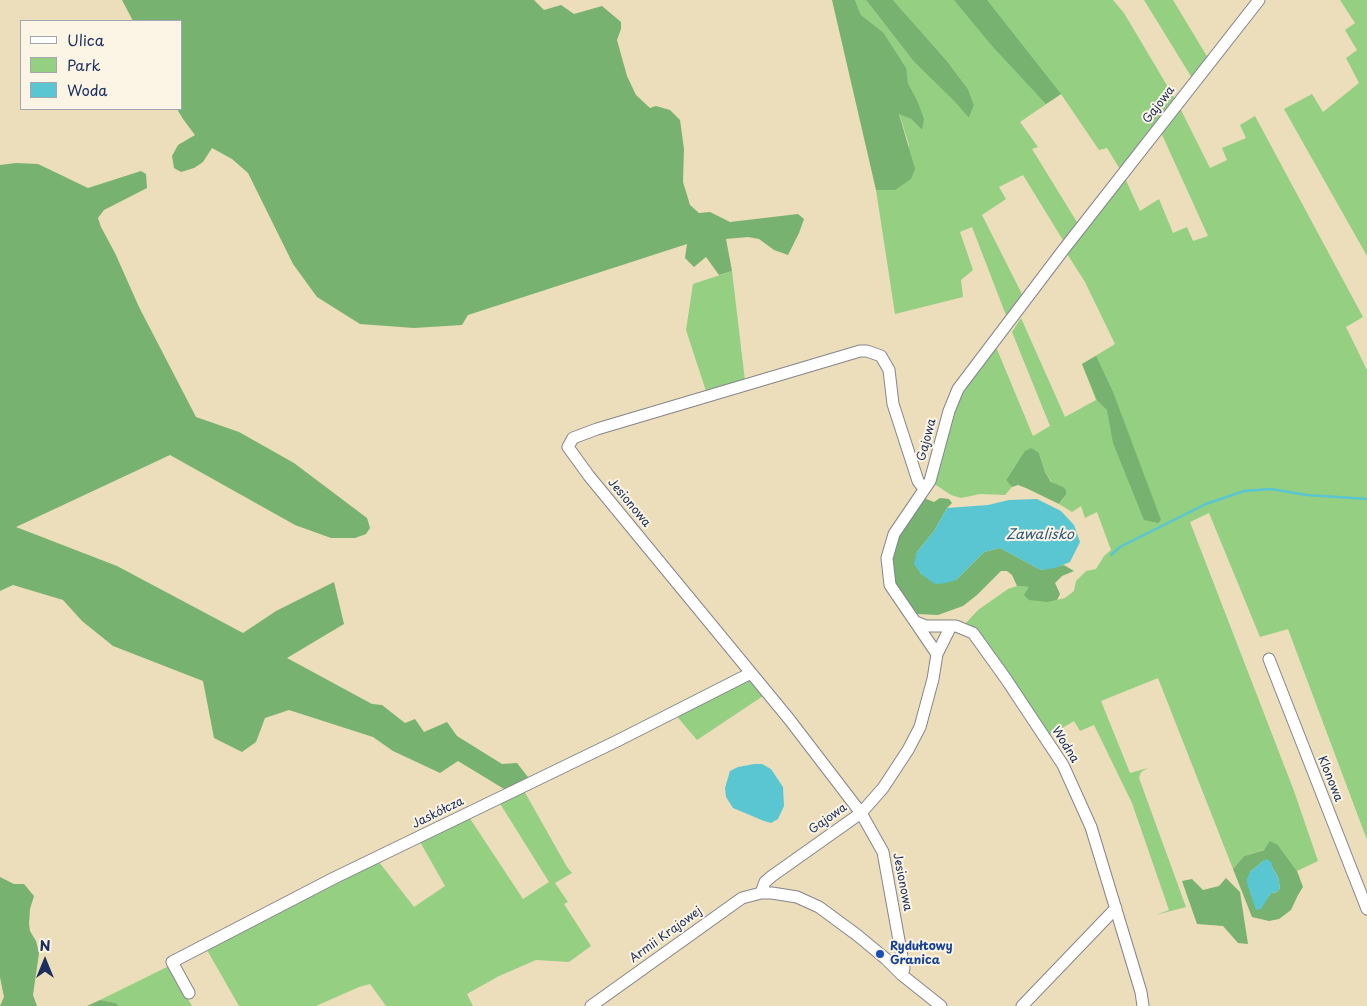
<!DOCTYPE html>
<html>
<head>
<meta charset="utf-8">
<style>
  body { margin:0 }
  #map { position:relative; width:1367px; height:1006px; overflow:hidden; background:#ecdeba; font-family:"Playpen Sans",sans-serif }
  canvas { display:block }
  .legend { position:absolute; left:20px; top:20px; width:162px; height:90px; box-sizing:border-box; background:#fcf5e5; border:1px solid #a2a6af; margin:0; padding:6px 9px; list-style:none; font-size:15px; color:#1b2f5e }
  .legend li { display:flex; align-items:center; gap:10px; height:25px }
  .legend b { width:25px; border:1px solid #a2a6af }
  .north { position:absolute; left:20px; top:936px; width:50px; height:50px; -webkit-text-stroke:4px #fcf5e5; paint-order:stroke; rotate:0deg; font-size:14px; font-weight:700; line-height:20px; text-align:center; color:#1b2f5e }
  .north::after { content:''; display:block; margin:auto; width:18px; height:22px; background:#1b2f5e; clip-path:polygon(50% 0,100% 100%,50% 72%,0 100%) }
</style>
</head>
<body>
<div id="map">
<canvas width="1367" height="1006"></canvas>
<ul class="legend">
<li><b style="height:6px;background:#fff"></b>Ulica</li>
<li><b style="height:14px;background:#94cf82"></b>Park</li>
<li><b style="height:14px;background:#59c6d1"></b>Woda</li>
</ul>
<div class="north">N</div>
</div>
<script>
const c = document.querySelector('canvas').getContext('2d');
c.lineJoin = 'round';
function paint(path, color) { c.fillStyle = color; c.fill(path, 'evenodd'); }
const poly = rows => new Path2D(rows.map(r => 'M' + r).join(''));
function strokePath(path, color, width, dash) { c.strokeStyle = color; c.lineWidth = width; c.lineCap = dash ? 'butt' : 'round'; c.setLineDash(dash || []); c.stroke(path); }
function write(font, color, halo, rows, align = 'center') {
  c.font = font + ' "Playpen Sans",sans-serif'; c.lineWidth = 4; c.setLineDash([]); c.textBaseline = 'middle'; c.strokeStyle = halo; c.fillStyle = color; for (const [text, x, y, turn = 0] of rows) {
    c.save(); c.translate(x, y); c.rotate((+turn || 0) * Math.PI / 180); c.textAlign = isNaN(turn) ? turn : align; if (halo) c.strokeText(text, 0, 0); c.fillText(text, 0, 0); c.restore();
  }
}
paint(poly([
  [855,0,866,0,914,62,953,100,969,118,974,105,968,89,947,61,893,0,1113,0,1124,13,1178,104,1210,168,1227,160,1222,148,1246,138,1240,125,1255,116,1363,317,1346,327,1367,370,1367,840,1288,629,1260,637,1209,513,1190,522,1294,791,1318,861,1297,871,1278,845,1244,856,1233,869,1158,678,1101,701,1130,773,1148,768,1141,772,1139,778,1186,907,1156,915,1169,910,1132,803,1094,725,1080,731,1074,721,1045,738,984,639,976,630,965,624,978,610,1008,589,1017,586,1029,587,1048,602,1065,598,1074,591,1076,581,1086,571,1096,569,1104,556,1111,550,1097,512,1085,518,1081,506,1072,512,1059,504,1063,499,1045,472,1039,453,1015,466,1006,480,1012,487,1005,495,980,494,961,498,951,495,930,481,949,411,994,342,1033,436,1050,426,1012,332,1021,318,1065,417,1096,400,1082,364,1115,344,1085,282,1064,249,1066,245,1023,175,999,187,1006,199,982,215,1025,300,1009,323,972,227,960,232,973,270,961,280,963,297,895,314,876,190,895,190,909,145,899,113,911,119,922,130,917,100,908,83,905,68,883,32,861,15],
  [1061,94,1099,150,1107,148,1123,174,1080,227,1032,149,1038,147,1020,122],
  [1159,128,1208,236,1193,241,1187,227,1173,233,1159,199,1140,211,1123,174],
  [1144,0,1173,0,1208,58,1192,78],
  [1340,0,1367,0,1367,256,1284,109,1312,94,1323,112,1359,83,1346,58,1357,50,1345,30,1355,23],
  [732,271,745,381,706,391,686,330,693,284],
  [751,676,766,694,697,740,674,713],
  [523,789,567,867,572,873,555,883,568,902,564,904,591,946,569,962,536,960,499,976,467,994,473,1006,386,1006,370,984,359,987,316,1006,239,1006,207,950,379,862,414,907,445,886,419,840,469,817,523,899,549,882,499,802],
  [169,966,192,1006,119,1006,116,1003,100,1000]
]), '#94cf82');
paint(poly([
  [122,0,534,0,544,10,561,5,574,14,602,6,621,22,621,29,617,40,627,76,636,95,650,108,656,106,670,110,680,120,684,149,683,182,690,205,699,213,710,212,730,222,798,214,804,219,799,233,788,255,774,250,759,239,748,237,726,239,732,271,719,275,706,257,694,267,685,258,687,244,468,315,462,325,414,328,360,324,317,297,293,264,248,173,232,159,212,148,203,162,194,168,181,172,174,168,172,156,178,145,195,135,183,119,177,109,181,109,181,21,133,21],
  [832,0,855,0,861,15,883,32,906,68,908,83,917,100,924,119,922,130,911,119,899,114,915,169,911,179,895,190,876,190],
  [866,0,893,0,947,61,968,89,974,105,969,118,953,100,914,62],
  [954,0,987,0,1061,94,1046,104,993,47],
  [16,163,38,164,88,188,141,171,146,174,147,188,104,210,98,218,101,227,115,253,139,307,196,417,239,432,294,463,367,518,370,528,366,534,355,538,331,538,295,525,170,455,16,527,117,566,243,633,276,611,334,582,344,624,287,658,372,704,382,705,405,723,415,719,424,732,447,722,457,736,502,764,517,763,531,781,509,792,458,761,440,773,393,751,373,737,289,710,265,718,256,742,242,752,214,738,203,681,113,646,82,621,63,600,13,585,0,591,0,165],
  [1096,356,1113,392,1161,520,1158,523,1144,520,1113,443,1107,410,1097,400,1082,364],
  [1031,448,1039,453,1045,472,1051,482,1063,487,1066,490,1066,494,1059,504,1026,488,1018,485,1012,487,1006,480,1025,451],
  [924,498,934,502,940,498,949,499,952,503,947,508,934,531,917,552,915,564,921,574,956,580,984,552,1000,548,1041,570,1064,565,1074,571,1062,576,1055,583,1060,594,1057,600,1048,602,1029,600,1024,595,1029,587,1017,586,1012,575,1007,571,1001,571,977,595,963,606,938,615,917,614,913,611,901,594,893,578,892,557,899,535],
  [1270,841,1278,845,1297,871,1303,887,1298,895,1291,910,1279,919,1269,921,1252,917,1233,869,1244,856,1264,850],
  [1263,861,1272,867,1278,877,1280,888,1277,892,1271,893,1263,904,1252,897,1250,892,1250,872],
  [0,877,14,884,24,884,34,896,30,909,29,924,30,931,36,941,39,953,33,995,37,1006,0,1006,4,997,0,977],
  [1226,878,1240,892,1248,944,1238,943,1223,926,1197,924,1182,881,1192,879,1203,890,1219,886],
  [100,1000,116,1003,119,1006,87,1006]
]), '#77b270');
paint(poly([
  [1037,499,1061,511,1074,525,1080,542,1070,562,1055,568,1041,570,1000,548,984,552,956,580,946,583,935,584,921,574,914,564,917,552,934,531,947,508,988,505,1009,500],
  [754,764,762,764,771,769,783,787,784,806,778,819,771,823,764,821,733,808,726,797,725,788,730,771,738,767],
  [1267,859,1272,863,1272,867,1278,877,1280,888,1277,892,1271,893,1261,909,1256,910,1247,883,1247,879,1250,872,1263,861]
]), '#59c6d1');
strokePath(poly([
  [1111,555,1120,547,1206,504,1244,491,1271,489,1307,495,1367,499]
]), '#59c6d1', 2.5);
const minor = poly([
  [916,622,926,626,956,626,973,633,1006,679,1063,765,1091,827,1141,992,1143,1006],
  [937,654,951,626],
  [1269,659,1367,909],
  [761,893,765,882,772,876,861,813,883,788,908,750,920,727,933,679,937,654,890,585,887,558,894,534,930,481,949,411,958,389,1064,249,1259,0],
  [902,975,904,968,883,852,861,813,789,719,589,476,568,447,573,438,597,429,860,351,867,351,881,356,889,370,893,404,918,481,924,489],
  [189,993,172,962,334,878,617,741,751,673],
  [591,1006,742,898,761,893,772,893,797,897,819,907,857,935,886,959,902,975,941,1006],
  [1022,1006,1116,908]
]);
strokePath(minor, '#84868c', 13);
strokePath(minor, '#fff', 11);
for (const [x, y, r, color] of [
  [880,954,5,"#1a4fb4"]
]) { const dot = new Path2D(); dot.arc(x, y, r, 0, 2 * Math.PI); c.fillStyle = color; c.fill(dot); strokePath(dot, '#fcf5e5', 2); }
write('12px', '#1b2f5e', '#fcf5e5', [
  ["Gajowa",1159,105,-52],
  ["Gajowa",927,440,-75],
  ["Jesionowa",629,503,50],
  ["Wodna",1065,745,58],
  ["Klonowa",1330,779,68],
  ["Jaskółcza",438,813,-26],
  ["Gajowa",828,819,-35],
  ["Jesionowa",902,882,79],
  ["Armii Krajowej",666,935,-36]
]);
write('bold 12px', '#164399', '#fcf5e5', [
  ["Rydułtowy",890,947],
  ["Granica",890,961]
], 'left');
write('italic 14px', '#2e5c80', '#fcf5e5', [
  ["Zawalisko",1040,535]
]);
</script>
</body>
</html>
